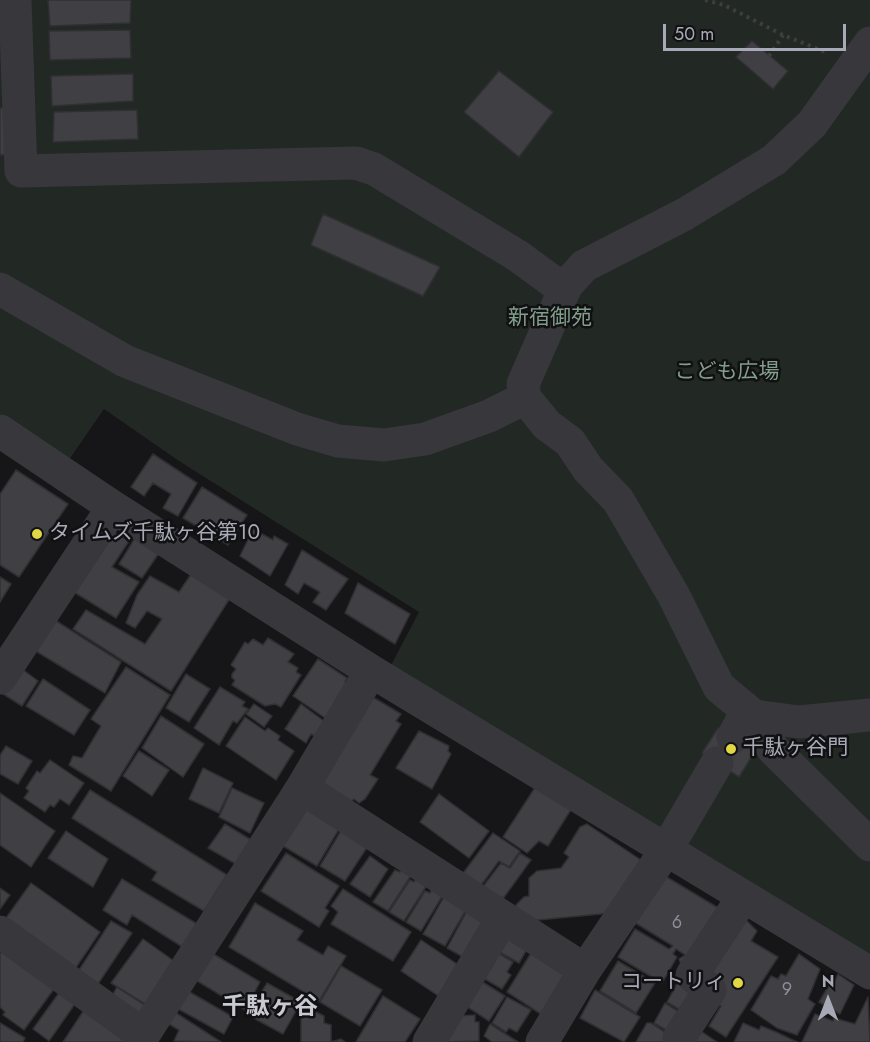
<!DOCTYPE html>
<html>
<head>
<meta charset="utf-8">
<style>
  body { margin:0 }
  #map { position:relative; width:870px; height:1042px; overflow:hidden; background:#161517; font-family:Jost,sans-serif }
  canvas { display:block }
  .north { position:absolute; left:798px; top:970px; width:60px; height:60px; -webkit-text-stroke:4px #111012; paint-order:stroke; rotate:0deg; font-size:16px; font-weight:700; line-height:24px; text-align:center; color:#a8a9b6 }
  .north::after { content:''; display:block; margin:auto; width:21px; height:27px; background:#a8a9b6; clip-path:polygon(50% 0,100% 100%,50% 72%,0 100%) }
  .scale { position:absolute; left:663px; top:24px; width:183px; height:27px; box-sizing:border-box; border:3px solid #a8a9b6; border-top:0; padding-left:8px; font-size:18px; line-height:21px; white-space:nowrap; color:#a8a9b6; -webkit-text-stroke:4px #111012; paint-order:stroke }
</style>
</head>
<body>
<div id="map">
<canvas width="870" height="1042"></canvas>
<div class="north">N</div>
<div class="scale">50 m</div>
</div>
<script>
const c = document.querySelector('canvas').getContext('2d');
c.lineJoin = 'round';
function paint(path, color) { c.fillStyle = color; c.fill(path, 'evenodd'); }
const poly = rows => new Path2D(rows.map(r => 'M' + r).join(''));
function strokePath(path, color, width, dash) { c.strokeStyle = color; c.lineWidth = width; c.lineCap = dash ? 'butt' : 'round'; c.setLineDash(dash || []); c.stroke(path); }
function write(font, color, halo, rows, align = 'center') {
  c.font = font + ' Jost,"Noto Sans JP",sans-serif'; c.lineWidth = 5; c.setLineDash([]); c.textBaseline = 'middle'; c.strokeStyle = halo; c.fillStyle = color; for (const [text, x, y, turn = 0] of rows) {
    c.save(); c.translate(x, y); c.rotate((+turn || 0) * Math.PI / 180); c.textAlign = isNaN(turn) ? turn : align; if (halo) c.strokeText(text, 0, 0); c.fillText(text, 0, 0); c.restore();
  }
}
paint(poly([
  [0,0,870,0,870,966,388,671,419,612,179,461,104,409,64,467,0,423]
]), '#222925');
const building = poly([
  [48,0,131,0,130,23,50,26,48,0],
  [130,30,131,58,50,60,49,31,130,30],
  [752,41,788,71,773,89,736,57,752,41],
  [499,71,553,112,519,157,464,112,499,71],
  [133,74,133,101,52,106,51,76,133,74],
  [0,108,8,108,9,154,0,155,0,108],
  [137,110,138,139,53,142,54,112,137,110],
  [323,214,440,267,423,296,311,245,323,214],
  [153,454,197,483,178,516,163,508,171,494,153,483,144,496,131,487,153,454],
  [16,470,68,504,19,577,0,565,0,494,16,470],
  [202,487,247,515,228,545,183,518,202,487],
  [253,529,273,540,274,536,288,544,270,576,240,556,253,529],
  [110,530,129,541,112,567,139,582,116,618,69,589,110,530],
  [135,538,159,553,142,578,119,564,135,538],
  [302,550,348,579,326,610,313,602,320,592,304,583,298,594,285,585,302,550],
  [192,573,230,598,171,691,73,629,86,610,145,644,162,619,147,611,135,628,126,623,137,595,150,576,179,592,192,573],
  [0,577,11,584,0,602,0,577],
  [358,583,410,614,395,644,345,613,358,583],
  [53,619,121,662,105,693,34,650,53,619],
  [268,638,294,654,288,662,298,668,296,672,301,675,281,707,275,704,265,706,232,685,235,680,232,678,232,674,236,669,231,665,245,642,248,644,253,639,263,645,268,638],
  [318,659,347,678,345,682,349,685,325,718,293,696,318,659],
  [18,666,38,681,22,706,0,692,18,666],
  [126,667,170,695,111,791,69,765,73,756,82,758,101,726,91,719,126,667],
  [186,674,210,689,189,722,166,708,186,674],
  [43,679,90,710,74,735,26,706,43,679],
  [220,687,245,702,242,706,248,709,237,723,233,721,219,745,194,728,220,687],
  [371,696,401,714,396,721,401,724,370,775,378,779,365,799,359,803,354,799,350,803,317,782,371,696],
  [254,704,272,716,264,727,246,714,254,704],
  [301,704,328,724,319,738,311,734,306,743,285,729,301,704],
  [161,716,204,744,183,777,142,748,161,716],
  [245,717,265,731,268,728,280,736,278,740,294,751,276,780,226,746,245,717],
  [718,728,737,739,762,740,739,777,702,753,718,728],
  [419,731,449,746,448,751,451,754,432,789,396,768,419,731],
  [6,746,32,761,18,784,0,774,0,755,6,746],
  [139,751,169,770,152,796,123,776,139,751],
  [50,760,84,783,69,805,60,799,54,807,50,805,45,812,24,798,29,791,26,788,37,771,40,773,50,760],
  [203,768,233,783,219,813,189,799,203,768],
  [536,786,572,808,548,846,539,841,527,853,503,837,536,786],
  [232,788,264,803,250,833,219,817,232,788],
  [90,790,227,875,204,911,152,880,157,872,72,818,90,790],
  [0,793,55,831,31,867,0,845,0,793],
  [439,794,489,831,469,858,420,822,439,794],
  [308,803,342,824,317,866,283,846,308,803],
  [225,824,256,843,241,867,208,848,225,824],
  [587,824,644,862,611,913,517,922,516,905,524,897,529,896,529,878,537,871,561,868,569,857,564,853,580,827,587,824],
  [342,829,368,846,345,881,320,866,342,829],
  [66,831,108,859,93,887,48,858,66,831],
  [493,833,520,851,509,867,499,861,476,892,458,880,493,833],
  [286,853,339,886,325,908,329,911,319,927,261,891,286,853],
  [520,853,531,860,497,907,478,893,501,863,510,868,520,853],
  [370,856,388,869,370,897,350,884,370,856],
  [402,869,412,874,388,911,373,902,395,870,400,872,402,869],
  [660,873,725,912,682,967,679,959,685,955,676,949,673,954,677,957,662,983,618,957,635,929,669,949,673,946,629,919,660,873],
  [416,878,427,885,404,921,389,912,410,880,414,882,416,878],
  [122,879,199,925,184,948,132,915,127,925,103,910,122,879],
  [31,883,100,932,75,969,6,918,31,883],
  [0,888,10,895,0,909,0,888],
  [432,888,443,895,421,931,406,922,425,891,430,893,432,888],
  [343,889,411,932,393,961,331,924,338,912,331,906,343,889],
  [445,895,467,908,445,946,423,934,445,895],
  [255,903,303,931,297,940,323,955,328,946,346,956,319,1001,229,947,255,903],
  [468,909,492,923,470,961,447,948,468,909],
  [746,920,757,931,751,941,778,957,726,1037,709,1026,721,1006,714,1001,702,969,746,920],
  [111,921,132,933,98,984,79,970,111,921],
  [510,933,530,944,519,963,494,949,510,933],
  [143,939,174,961,145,1004,111,983,143,939],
  [421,940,466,970,446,1001,401,971,421,940],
  [3,951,54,989,24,1030,3,1015,5,1012,0,1007,0,954,3,951],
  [210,952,260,982,245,1010,194,979,210,952],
  [498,953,513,962,507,972,511,975,502,989,483,978,498,953],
  [531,953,572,979,547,1018,507,992,531,953],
  [799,954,820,969,808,999,815,1004,797,1035,777,1028,751,1010,771,976,778,979,781,974,786,976,799,954],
  [618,961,655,983,636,1013,600,991,618,961],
  [341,966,382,990,360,1026,320,1002,341,966],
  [838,974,854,985,840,1014,819,1002,831,982,834,983,838,974],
  [679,980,696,992,682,1011,667,1002,679,980],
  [481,981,505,996,489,1021,466,1006,481,981],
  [267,983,301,1002,283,1034,248,1015,267,983],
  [117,987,151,1009,141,1026,108,1003,117,987],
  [181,987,233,1017,224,1034,171,1005,181,987],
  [61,990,77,1001,49,1041,33,1029,61,990],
  [595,990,640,1017,624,1042,580,1018,595,990],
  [383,996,420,1019,405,1042,356,1042,383,996],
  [507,997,531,1010,517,1032,509,1028,506,1032,492,1023,507,997],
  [868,997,870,1042,802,1042,815,1014,833,1021,834,1018,855,1024,868,997],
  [665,1003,681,1013,666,1030,654,1023,665,1003],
  [86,1007,127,1042,63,1042,86,1007],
  [306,1007,324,1016,324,1023,331,1025,331,1042,341,1039,345,1042,301,1042,301,1018,306,1007],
  [170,1009,221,1042,174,1041,179,1030,162,1020,170,1009],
  [475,1015,475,1022,479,1022,479,1041,444,1042,456,1016,475,1015],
  [0,1023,25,1038,23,1042,0,1042,0,1023],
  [647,1023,651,1023,676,1039,674,1042,636,1042,647,1023],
  [743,1023,759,1030,761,1026,776,1032,797,1042,734,1042,743,1023],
  [490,1024,518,1042,492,1042,484,1036,490,1024],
  [695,1027,717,1042,685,1042,695,1027]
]);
paint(building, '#403f44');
strokePath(building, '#303033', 1.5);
strokePath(poly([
  [705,0,724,5,783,35,828,53],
  [769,56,783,35]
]), '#3d3d42', 4, [3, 4.5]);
strokePath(poly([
  [15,0,21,171,356,163,374,169,518,256,552,281,566,286],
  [0,289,125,361,297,429,338,441,384,445,425,439,489,416,525,398,547,425,570,442,588,469,618,500,674,596,719,687,754,716,773,749,870,845],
  [525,398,523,384,566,286,584,266,685,214,774,160,812,124,870,43],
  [0,431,113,507,371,671,870,973],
  [0,678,113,507],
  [733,737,740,724,754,716,799,722,870,715],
  [302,788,585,970,666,850,717,763],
  [0,932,143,1035],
  [679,1038,710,990,692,975,743,897],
  [139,1042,302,788,371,671],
  [429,1042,502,919],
  [542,1042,585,970]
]), '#37373c', 33);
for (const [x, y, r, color] of [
  [37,534,6,"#e1d643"],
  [731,749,6,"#e1d643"],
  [738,983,6,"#e1d643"]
]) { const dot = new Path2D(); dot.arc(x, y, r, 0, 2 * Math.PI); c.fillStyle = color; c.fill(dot); strokePath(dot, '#111012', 2); }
write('18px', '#8e8e9a', null, [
  ["6",677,924],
  ["9",787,991]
]);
write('21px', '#819f8b', '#111012', [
  ["新宿御苑",550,319],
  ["こども広場",727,373]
]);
write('21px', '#a8a9b6', '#111012', [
  ["タイムズ千駄ヶ谷第10",49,534],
  ["千駄ヶ谷門",743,749],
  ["コートリィ",726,983,"right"]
], 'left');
write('bold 24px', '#c9c9d2', '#111012', [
  ["千駄ヶ谷",270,1008]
]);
</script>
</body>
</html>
